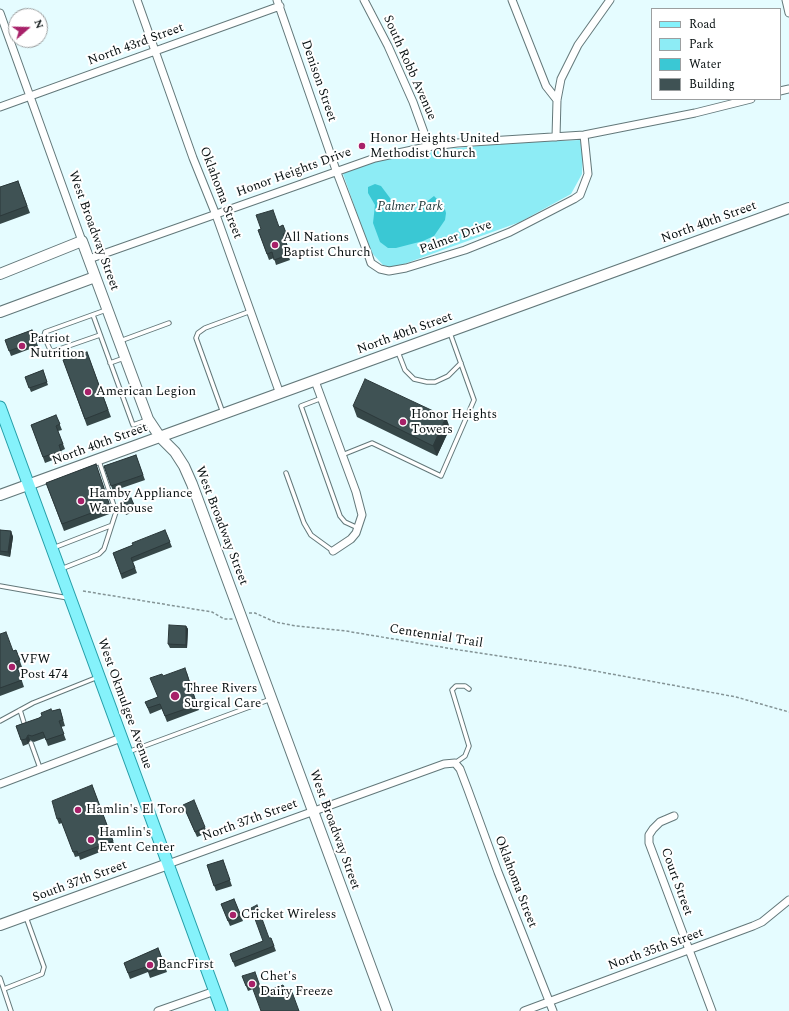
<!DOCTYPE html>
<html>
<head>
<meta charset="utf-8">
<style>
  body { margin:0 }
  #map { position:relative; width:789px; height:1011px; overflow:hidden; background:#e5fcff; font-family:Spectral,serif }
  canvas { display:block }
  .legend { position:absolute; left:651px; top:8px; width:130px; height:92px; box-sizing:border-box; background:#fff; border:1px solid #9c9fa0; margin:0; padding:5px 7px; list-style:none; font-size:12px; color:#081011 }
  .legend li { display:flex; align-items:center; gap:8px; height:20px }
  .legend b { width:20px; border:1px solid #9c9fa0 }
  .north { position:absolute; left:8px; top:8px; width:40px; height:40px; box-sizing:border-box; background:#fff; border:1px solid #9c9fa0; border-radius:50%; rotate:70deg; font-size:11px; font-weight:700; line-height:16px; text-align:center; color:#081011 }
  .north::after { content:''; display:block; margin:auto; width:14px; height:18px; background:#a82169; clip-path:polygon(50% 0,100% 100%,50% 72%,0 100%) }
</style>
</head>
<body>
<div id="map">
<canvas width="789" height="1011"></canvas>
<ul class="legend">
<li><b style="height:5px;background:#85f2fb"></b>Road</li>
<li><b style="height:11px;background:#8decf5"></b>Park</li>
<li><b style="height:11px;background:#3ac8d4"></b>Water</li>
<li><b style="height:11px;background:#3f5254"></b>Building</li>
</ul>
<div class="north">N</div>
</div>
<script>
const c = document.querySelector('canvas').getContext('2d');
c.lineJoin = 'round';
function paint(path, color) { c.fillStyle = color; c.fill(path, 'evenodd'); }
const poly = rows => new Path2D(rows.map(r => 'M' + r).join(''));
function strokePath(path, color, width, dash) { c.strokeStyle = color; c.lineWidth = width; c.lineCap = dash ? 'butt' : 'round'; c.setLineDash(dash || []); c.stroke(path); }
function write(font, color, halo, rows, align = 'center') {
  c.font = font + ' Spectral,serif'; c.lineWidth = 4; c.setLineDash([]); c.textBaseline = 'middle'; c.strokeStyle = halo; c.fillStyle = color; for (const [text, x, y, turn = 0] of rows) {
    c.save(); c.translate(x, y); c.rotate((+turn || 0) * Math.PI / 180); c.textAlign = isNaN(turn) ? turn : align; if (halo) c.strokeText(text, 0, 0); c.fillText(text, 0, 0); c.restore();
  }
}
paint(poly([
  [580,140,583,151,582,174,571,194,520,222,393,268,383,265,370,251,342,171,379,160,439,150,507,143]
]), '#8decf5');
paint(poly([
  [375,184,381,186,393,202,408,211,415,211,434,196,444,206,446,213,445,220,434,236,423,241,396,248,388,248,380,242,373,223,375,205,368,193,368,187]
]), '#3ac8d4');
const lane = poly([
  [93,315,133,425,147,420],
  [100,335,51,352,44,336,45,332,106,310],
  [120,341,169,323],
  [398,352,405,370,414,379,427,382,435,382,448,376,461,363],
  [110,363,124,358],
  [322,398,301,406,340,516,345,522,358,528],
  [223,413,196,338,198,333,205,328,251,311],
  [342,455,372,443,441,476,474,400,450,333],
  [286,473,304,523,311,535,333,551],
  [53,548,110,526],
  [61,569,99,554,104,549,116,512,99,461],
  [0,586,68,598],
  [20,710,25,726],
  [0,721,33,703,98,677],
  [31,743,40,768],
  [128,752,271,699],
  [455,763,465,756,469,746,452,690,456,686,465,686,469,689],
  [0,978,11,1011],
  [4,989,42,974,44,967,26,917]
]);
const street = poly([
  [137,0,193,158,216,215,280,394],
  [277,0,336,170,368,254,371,263,380,269,389,271,406,268,465,250,510,232,574,199,580,195,588,174,584,135],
  [364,0,388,46,413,102,426,138,426,147],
  [512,0,546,86,557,100],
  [786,0,789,13],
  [0,13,82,241],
  [780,91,789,89],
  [0,107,280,6],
  [556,137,557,100,561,79,578,45,610,0],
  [89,259,375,158,426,147,457,143,584,135,695,113,751,99],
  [315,381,356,492,362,515,356,533,351,539,333,551],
  [0,784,121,738],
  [674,816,660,822,653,829,649,835,649,843,712,1011],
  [168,864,444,764,455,763,460,769,468,790,498,872,553,1011],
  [158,1011,215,991],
  [524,1011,753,926,762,922,789,900]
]);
const secondary = poly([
  [0,274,82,241,148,419,160,437,175,452,184,466,192,484,387,1011],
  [0,312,95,277],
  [0,495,789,208],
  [0,925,168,864]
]);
const primary = poly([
  [0,407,222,1011]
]);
strokePath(lane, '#63787a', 5.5);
strokePath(street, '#63787a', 9);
strokePath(secondary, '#63787a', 12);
strokePath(primary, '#259ea8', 13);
strokePath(poly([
  [83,591,212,612,224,619,233,619],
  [249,613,255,613,275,622,296,626,346,631,459,650,573,667,688,688,736,697,789,712]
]), '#849496', 1.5, [3, 2]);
strokePath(lane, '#fff', 3.5);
strokePath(street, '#fff', 7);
strokePath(secondary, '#fff', 10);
strokePath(primary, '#85f2fb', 11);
paint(poly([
  [18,181,30,213,0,224,0,187],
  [283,225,288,238,285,239,289,251,287,252,290,260,276,265,274,258,269,260,258,230,279,227],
  [32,330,38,346,11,356,5,340],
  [87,352,111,417,87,426,63,360],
  [43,370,48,385,31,392,25,377],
  [353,406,450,428,437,456,357,417],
  [56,415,62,430,58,431,65,449,61,451,63,456,45,463,31,425],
  [136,455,145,480,113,491,104,466],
  [96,464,112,513,64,531,46,483],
  [131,498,136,511,126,515,121,502],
  [0,530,11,531,13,537,10,557,0,555],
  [165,530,172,547,133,562,137,573,122,579,113,553,133,545],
  [186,626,188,629,187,648,170,648,168,644],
  [0,634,13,651,16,650,22,667,18,669,24,687,0,696],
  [187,673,199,710,167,722,162,709,150,714,145,702,158,697,163,676],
  [60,709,65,726,61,727,66,740,48,746,45,738,34,742,30,740,28,744,23,746,16,726,39,718,52,711],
  [92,785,115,846,80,860,79,856,75,857,62,823,59,824,57,819],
  [185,810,205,827,207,833,197,837],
  [223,860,232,886,216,891,207,865],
  [234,899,243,921,230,926,221,904],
  [271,938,276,951,235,967,230,954],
  [158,948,167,972,150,978,148,972,130,979,124,963],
  [242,976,262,992,287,994,299,1011,253,989,248,991]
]), '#364748');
paint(poly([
  [446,417,450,428,437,456,433,446],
  [11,531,13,537,10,557,8,552],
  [186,626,188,629,187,648,186,645],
  [28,735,30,740,28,744,26,739]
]), '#2c393b');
const building = poly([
  [18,181,27,206,0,216,0,187,18,181],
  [273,210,279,227,283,225,286,233,283,234,287,245,285,246,288,255,274,260,272,252,267,254,258,230,261,229,256,215,273,210],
  [32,330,36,341,9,351,5,340,32,330],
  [87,352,108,410,85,419,63,360,87,352],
  [43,370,47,382,29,388,25,377,43,370],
  [365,379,446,417,433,446,353,406,365,379],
  [56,415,60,424,56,426,63,444,59,445,61,451,43,457,31,425,56,415],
  [136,455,143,475,111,486,104,466,136,455],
  [96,464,110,506,62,524,46,483,96,464],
  [131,498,135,507,125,511,121,502,131,498],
  [0,530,11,531,8,552,0,551,0,530],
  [165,530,170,542,131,558,135,568,121,574,113,553,133,545,132,543,165,530],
  [169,625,186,626,186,645,168,644,169,625],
  [6,632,13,651,16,650,20,660,15,662,22,680,0,688,0,634,6,632],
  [185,668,197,705,165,716,160,704,148,708,145,702,158,697,150,678,162,674,163,676,185,668],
  [51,709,52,711,60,709,63,720,59,721,64,734,46,740,43,732,32,736,28,735,26,739,21,740,16,726,39,718,42,716,41,713,51,709],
  [92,785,113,841,78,854,77,851,73,852,60,818,57,819,52,801,92,785],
  [194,800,205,827,195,832,183,805,194,800],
  [223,860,230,880,214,886,207,865,223,860],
  [234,899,241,916,228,921,221,904,234,899],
  [257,905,269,938,271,938,274,946,233,962,230,954,263,941,251,908,257,905],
  [158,948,165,966,148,972,146,967,128,973,124,963,158,948],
  [255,972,262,992,283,985,287,994,292,992,299,1011,261,1011,251,984,246,986,242,976,255,972]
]);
paint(building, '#3f5254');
strokePath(building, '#2c393b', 1);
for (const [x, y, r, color] of [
  [362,146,4,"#a82169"],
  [275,245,4,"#a82169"],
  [22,346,4,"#a82169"],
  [88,392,4,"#a82169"],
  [403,422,4,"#a82169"],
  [81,501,4,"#a82169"],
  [12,667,4,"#a82169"],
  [175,696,5,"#a82169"],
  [78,810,4,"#a82169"],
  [91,840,4,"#a82169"],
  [233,915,4,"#a82169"],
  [150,965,4,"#a82169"],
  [252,984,4,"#a82169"]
]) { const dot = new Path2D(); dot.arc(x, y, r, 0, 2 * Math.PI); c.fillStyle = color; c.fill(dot); strokePath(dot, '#fff', 1.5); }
write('13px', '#081011', '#fff', [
  ["North 43rd Street",136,45,-20],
  ["South Robb Avenue",409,68,66],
  ["Denison Street",318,81,71],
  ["Honor Heights Drive",294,173,-20],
  ["Oklahoma Street",220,193,69],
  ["North 40th Street",709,223,-20],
  ["West Broadway Street",93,231,70],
  ["Palmer Drive",456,238,-20],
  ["North 40th Street",405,334,-20],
  ["North 40th Street",100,445,-20],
  ["West Broadway Street",221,526,69],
  ["Centennial Trail",436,637,9],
  ["West Okmulgee Avenue",124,704,70],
  ["North 37th Street",250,821,-20],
  ["West Broadway Street",334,830,70],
  ["South 37th Street",80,882,-20],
  ["Oklahoma Street",515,882,69],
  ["Court Street",676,882,70],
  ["North 35th Street",656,950,-20]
]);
write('13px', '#081011', '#fff', [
  ["Honor Heights United",370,139],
  ["Methodist Church",370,154],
  ["All Nations",283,238],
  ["Baptist Church",283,253],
  ["Patriot",30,339],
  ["Nutrition",30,354],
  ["American Legion",96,392],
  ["Honor Heights",411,415],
  ["Towers",411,430],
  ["Hamby Appliance",89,494],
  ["Warehouse",89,509],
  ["VFW",20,660],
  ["Post 474",20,675],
  ["Three Rivers",184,689],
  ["Surgical Care",184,704],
  ["Hamlin's El Toro",86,810],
  ["Hamlin's",99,833],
  ["Event Center",99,848],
  ["Cricket Wireless",241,915],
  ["BancFirst",158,965],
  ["Chet's",260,977],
  ["Dairy Freeze",260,992]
], 'left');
write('italic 13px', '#21383b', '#fff', [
  ["Palmer Park",410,207]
]);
</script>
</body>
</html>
